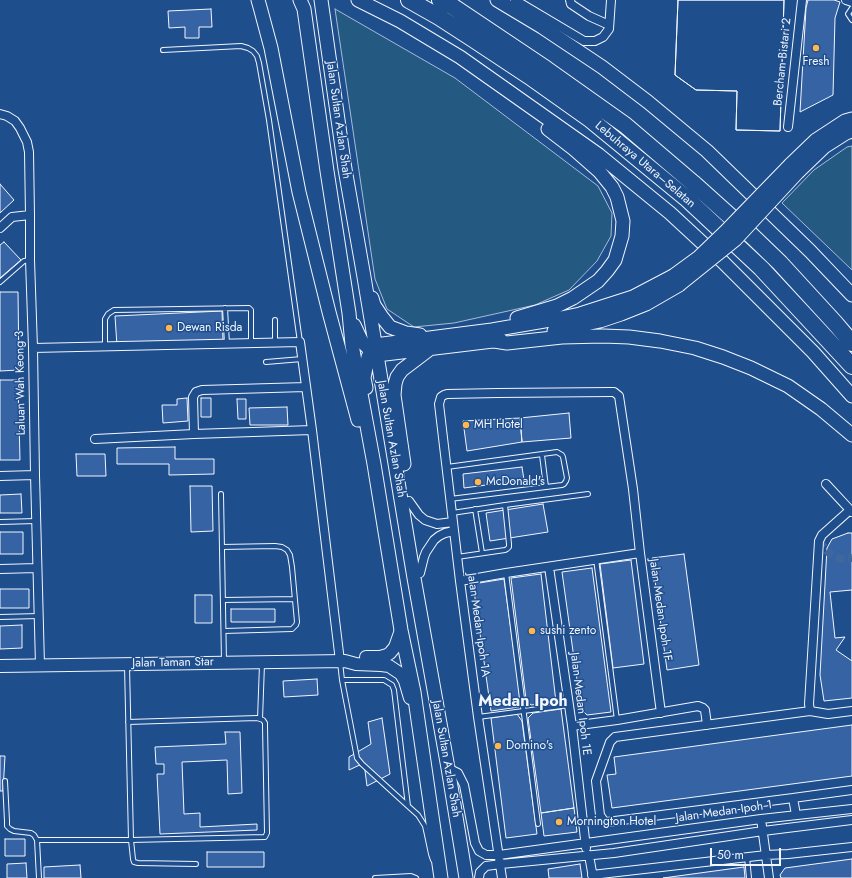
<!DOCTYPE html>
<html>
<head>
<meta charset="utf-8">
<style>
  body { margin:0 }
  #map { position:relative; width:852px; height:878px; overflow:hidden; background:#1f4e8c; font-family:Jost,sans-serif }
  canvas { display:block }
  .scale { position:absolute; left:710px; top:848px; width:71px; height:18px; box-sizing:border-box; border:2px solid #f2f6ff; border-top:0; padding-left:5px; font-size:12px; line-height:14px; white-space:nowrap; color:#f2f6ff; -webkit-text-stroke:3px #1f4e8c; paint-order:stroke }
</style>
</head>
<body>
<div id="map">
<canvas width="852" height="878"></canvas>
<div class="scale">50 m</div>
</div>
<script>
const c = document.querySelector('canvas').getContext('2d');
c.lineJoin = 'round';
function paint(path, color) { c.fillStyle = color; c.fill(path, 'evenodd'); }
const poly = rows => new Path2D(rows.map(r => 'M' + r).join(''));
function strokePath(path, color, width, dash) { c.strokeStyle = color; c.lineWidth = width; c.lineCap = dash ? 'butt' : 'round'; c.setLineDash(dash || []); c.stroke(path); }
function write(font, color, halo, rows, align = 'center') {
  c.font = font + ' Jost,sans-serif'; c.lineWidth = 3; c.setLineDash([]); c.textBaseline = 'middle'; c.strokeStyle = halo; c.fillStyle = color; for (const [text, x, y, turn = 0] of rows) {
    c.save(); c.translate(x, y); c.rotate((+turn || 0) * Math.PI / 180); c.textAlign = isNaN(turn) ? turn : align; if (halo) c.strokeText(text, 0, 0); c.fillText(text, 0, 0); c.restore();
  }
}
const green = poly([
  [335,9,455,78,598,186,612,213,611,236,597,261,569,290,535,305,454,323,414,327,387,309,375,279,335,9],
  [852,146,852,270,782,203,814,170,847,147,852,146]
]);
paint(green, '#245a82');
strokePath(green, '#a8bbd7', 1);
const building = poly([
  [678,0,784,0,780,131,736,130,737,91,696,90,675,75,678,0],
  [678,0,784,0,780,131,736,130,737,91,696,90,675,75,678,0],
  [808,0,834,0,840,2,835,18,833,95,800,112,806,8,808,0],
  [211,9,212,27,199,27,199,38,185,38,185,27,169,28,168,11,211,9],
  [0,184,14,200,0,213,0,184],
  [4,242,21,260,0,278,0,245,4,242],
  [0,292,18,292,19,370,0,371,0,292],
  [222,311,223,341,117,346,115,316,222,311],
  [0,380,18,380,20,460,0,460,0,380],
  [187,398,188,421,163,423,162,405,177,405,177,399,187,398],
  [201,398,211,398,211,417,201,417,201,398],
  [237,399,246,399,246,419,238,419,237,399],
  [287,407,288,425,250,425,249,408,287,407],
  [569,413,571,438,522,442,520,418,569,413],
  [520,418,522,442,467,451,463,421,520,418],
  [175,447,175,459,214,459,214,474,169,475,169,464,117,464,117,448,175,447],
  [76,454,105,454,106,476,77,476,76,454],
  [522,467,524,480,464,488,463,474,522,467],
  [190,486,212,486,213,531,191,532,190,486],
  [21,494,22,513,0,513,0,495,21,494],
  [543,504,548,532,490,541,486,513,543,504],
  [0,532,23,532,23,554,0,554,0,532],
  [848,533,852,533,852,698,824,701,820,675,827,548,832,539,848,533],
  [684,554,699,665,667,670,652,558,684,554],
  [631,560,644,664,613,668,600,564,631,560],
  [592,568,611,712,587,715,581,709,562,572,592,568],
  [541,574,556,702,531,705,526,699,511,578,541,574],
  [504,579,520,696,519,707,491,711,473,584,504,579],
  [0,589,29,589,29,608,0,608,0,589],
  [852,590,852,661,836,650,845,637,835,638,830,592,852,590],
  [195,595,212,595,212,623,195,623,195,595],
  [231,609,275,609,275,622,231,622,231,609],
  [22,625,22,648,0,649,0,626,22,625],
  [317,679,318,695,284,697,283,681,317,679],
  [561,709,574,808,541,813,528,718,533,713,561,709],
  [517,714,522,721,537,834,506,838,491,718,517,714],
  [382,718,390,774,367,786,364,763,349,770,349,757,371,744,368,722,382,718],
  [852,725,852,776,612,808,607,775,616,774,614,757,852,725],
  [225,732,240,732,242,793,228,794,227,760,182,762,184,814,200,813,200,827,257,824,257,830,160,834,157,774,164,774,164,764,156,764,155,747,226,744,225,732],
  [0,756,5,756,3,791,0,791,0,756],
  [574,808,577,832,544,836,541,813,574,808],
  [5,839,25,839,25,856,5,856,5,839],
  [207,852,264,852,264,867,207,867,207,852],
  [852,859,852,878,781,878,780,875,785,868,852,859],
  [26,863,27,878,7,878,7,864,26,863],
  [580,864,582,878,549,878,548,869,580,864],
  [80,865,81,878,44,878,44,867,80,865],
  [744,867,745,878,663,878,744,867]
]);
paint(building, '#3563a3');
strokePath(building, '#f2f6ff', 1);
strokePath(poly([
  [819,541,828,552,836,557,841,559,852,558]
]), '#3f679d', 8, [8, 4]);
const lane = poly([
  [852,8,848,14,852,20],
  [163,50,241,46,248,48,253,51,257,56,259,63,269,120,300,342],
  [0,282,24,261,30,260],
  [225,308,227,344],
  [275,320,275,342],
  [105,346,105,319,108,314,114,310,249,308,251,310,251,343],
  [266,362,302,359],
  [542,455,546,487],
  [447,467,557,452,562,455,563,457,567,478,566,481,564,484,562,485,450,499],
  [221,494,224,662],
  [505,505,588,494],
  [475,509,482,553],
  [452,513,505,505,509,544,509,547,507,549,505,550,457,557],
  [0,522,36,521],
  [222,547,275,546,282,547,287,550,290,555,292,567,297,622,296,625,292,629,224,631],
  [596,559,617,720],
  [506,573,538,824],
  [223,600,295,599],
  [0,617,39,616],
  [340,662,342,680,357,758,362,764,408,806],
  [127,666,131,840,133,859,134,862,138,863,196,864],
  [342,680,384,680,392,685,394,690,408,806,418,815,425,826,427,835,431,854,433,860],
  [478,717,569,705],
  [260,719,262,664],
  [5,781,7,821,7,826,10,829,14,831,31,833,34,835,37,840],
  [747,857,749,878],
  [39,878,37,840,131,840,265,837,267,833,265,726,265,723,263,720,257,718,128,722],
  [375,878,411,876,416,878]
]);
const street = poly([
  [515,0,584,41,595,41,603,37,609,29,611,0],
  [570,0,571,4,589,16,609,25],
  [846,0,852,2],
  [0,114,7,116,15,121,20,128,27,142,29,152,30,215,30,260,33,348,35,475,40,665],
  [788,127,802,0],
  [0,228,12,217,30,215],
  [33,348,300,342,312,430,340,661],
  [194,434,193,397,196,392,202,390,306,387],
  [95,439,194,434,312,430],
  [0,476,35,475],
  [826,484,852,512],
  [409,501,419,515,425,520,437,524,453,522],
  [549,567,572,726,586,848],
  [0,569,37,568],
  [420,573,424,557,426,552,434,540,439,536,445,533,454,531],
  [460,581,506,573,640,553],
  [810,711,809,704,819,541,822,535,850,510],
  [572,726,617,720,698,706,703,708,705,710,707,725],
  [448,768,458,773,464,785,475,843,479,851,486,855,499,855,761,819,852,809],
  [793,798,852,790],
  [796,815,793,798,607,822,604,821,600,815,596,781,610,742,615,737,810,711,828,714,852,711],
  [761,819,769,878],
  [589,855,593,878],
  [592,875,766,855,788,854,852,847],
  [479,878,480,872,486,866,501,864,614,853,763,831,852,820],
  [502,878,478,717,460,581,439,404,441,397,444,395,447,394,498,393,611,392,614,392,619,396,633,489,640,553,661,713]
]);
const secondary = poly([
  [366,657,380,657,387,655,390,653,395,647,401,630],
  [0,666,345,661,356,664,381,665,389,666,401,674,405,681,410,698]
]);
const primary = poly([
  [258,0,260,7,271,48,299,192,329,312,358,420],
  [300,0,304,9,327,171,349,313,352,345,374,464,401,630,414,692,418,720,441,878],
  [321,0,345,169,364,277,414,578,448,768,466,878],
  [358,0,400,21,460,57,599,155,670,213,723,262,813,352,852,396],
  [497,0,542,27,602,67,648,102,707,151,810,251,852,295],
  [790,165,816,140,845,121,852,119],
  [798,172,824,147,846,133,852,131],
  [372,298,374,305,382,317,390,327,406,333,420,335],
  [517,318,557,306,573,298,598,281,607,271,615,260,622,236,623,221,617,197,612,187,599,171,574,149,548,129],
  [354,325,362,342,371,351,377,355,501,340],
  [554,331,600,321,621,314,646,304,679,285],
  [494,341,507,343,562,337,603,336,629,337,660,341,695,348,723,357,751,368,788,386,821,409,852,435],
  [366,388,364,378,368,357,371,351,375,345,492,330,556,319,580,314,633,297,673,276],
  [404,464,394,395,395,384,397,377,402,370,431,348]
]);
const highway = poly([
  [409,0,439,17,473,39,529,76,591,120,686,198,761,268,852,366],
  [440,0,452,6,546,69,625,125,693,183,752,236,780,263,835,323,852,343]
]);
strokePath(lane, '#f2f6ff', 6);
strokePath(street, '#f2f6ff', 10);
strokePath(secondary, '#f2f6ff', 14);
strokePath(primary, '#f2f6ff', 15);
strokePath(highway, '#f2f6ff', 18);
strokePath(lane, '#1f4e8c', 4);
strokePath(street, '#1f4e8c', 8);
strokePath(secondary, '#1f4e8c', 12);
strokePath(primary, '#1f4e8c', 13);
strokePath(highway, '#1f4e8c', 16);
const primaryBridge = poly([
  [673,276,699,257,725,232,790,165],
  [679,285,735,240,798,172]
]);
strokePath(primaryBridge, '#f2f6ff', 15, []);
strokePath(primaryBridge, '#1f4e8c', 13);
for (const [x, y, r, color] of [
  [816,48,4,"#ffb74d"],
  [169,328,4,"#ffb74d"],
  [466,425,4,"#ffb74d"],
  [478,482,4,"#ffb74d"],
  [532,631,4,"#ffb74d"],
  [498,746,4,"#ffb74d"],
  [559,822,4,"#ffb74d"]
]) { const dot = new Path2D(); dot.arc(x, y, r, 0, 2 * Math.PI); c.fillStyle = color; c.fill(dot); strokePath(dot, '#1f4e8c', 1.5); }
write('12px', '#f2f6ff', '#1f4e8c', [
  ["Bercham Bistari 2",783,62,-84],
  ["Jalan Sultan Azlan Shah",338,120,82],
  ["Lebuhraya Utara–Selatan",645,165,40],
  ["Laluan Wah Keong 3",21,383,-91],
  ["Jalan Sultan Azlan Shah",391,439,80],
  ["Jalan Medan Ipoh 1F",660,610,82],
  ["Jalan Medan Ipoh 1A",478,625,82],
  ["Jalan Taman Star",173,663,-1],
  ["Jalan Medan Ipoh 1E",580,704,83],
  ["Jalan Sultan Azlan Shah",446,759,80],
  ["Jalan Medan Ipoh 1",724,812,-8]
]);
write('12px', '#f2f6ff', '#1f4e8c', [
  ["Fresh",816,62,"center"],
  ["Dewan Risda",177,328],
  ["MH Hotel",474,425],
  ["McDonald's",486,482],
  ["sushi zento",540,631],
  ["Domino's",506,746],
  ["Mornington Hotel",567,822]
], 'left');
write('bold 16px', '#f2f6ff', '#1f4e8c', [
  ["Medan Ipoh",523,702]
]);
</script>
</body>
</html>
